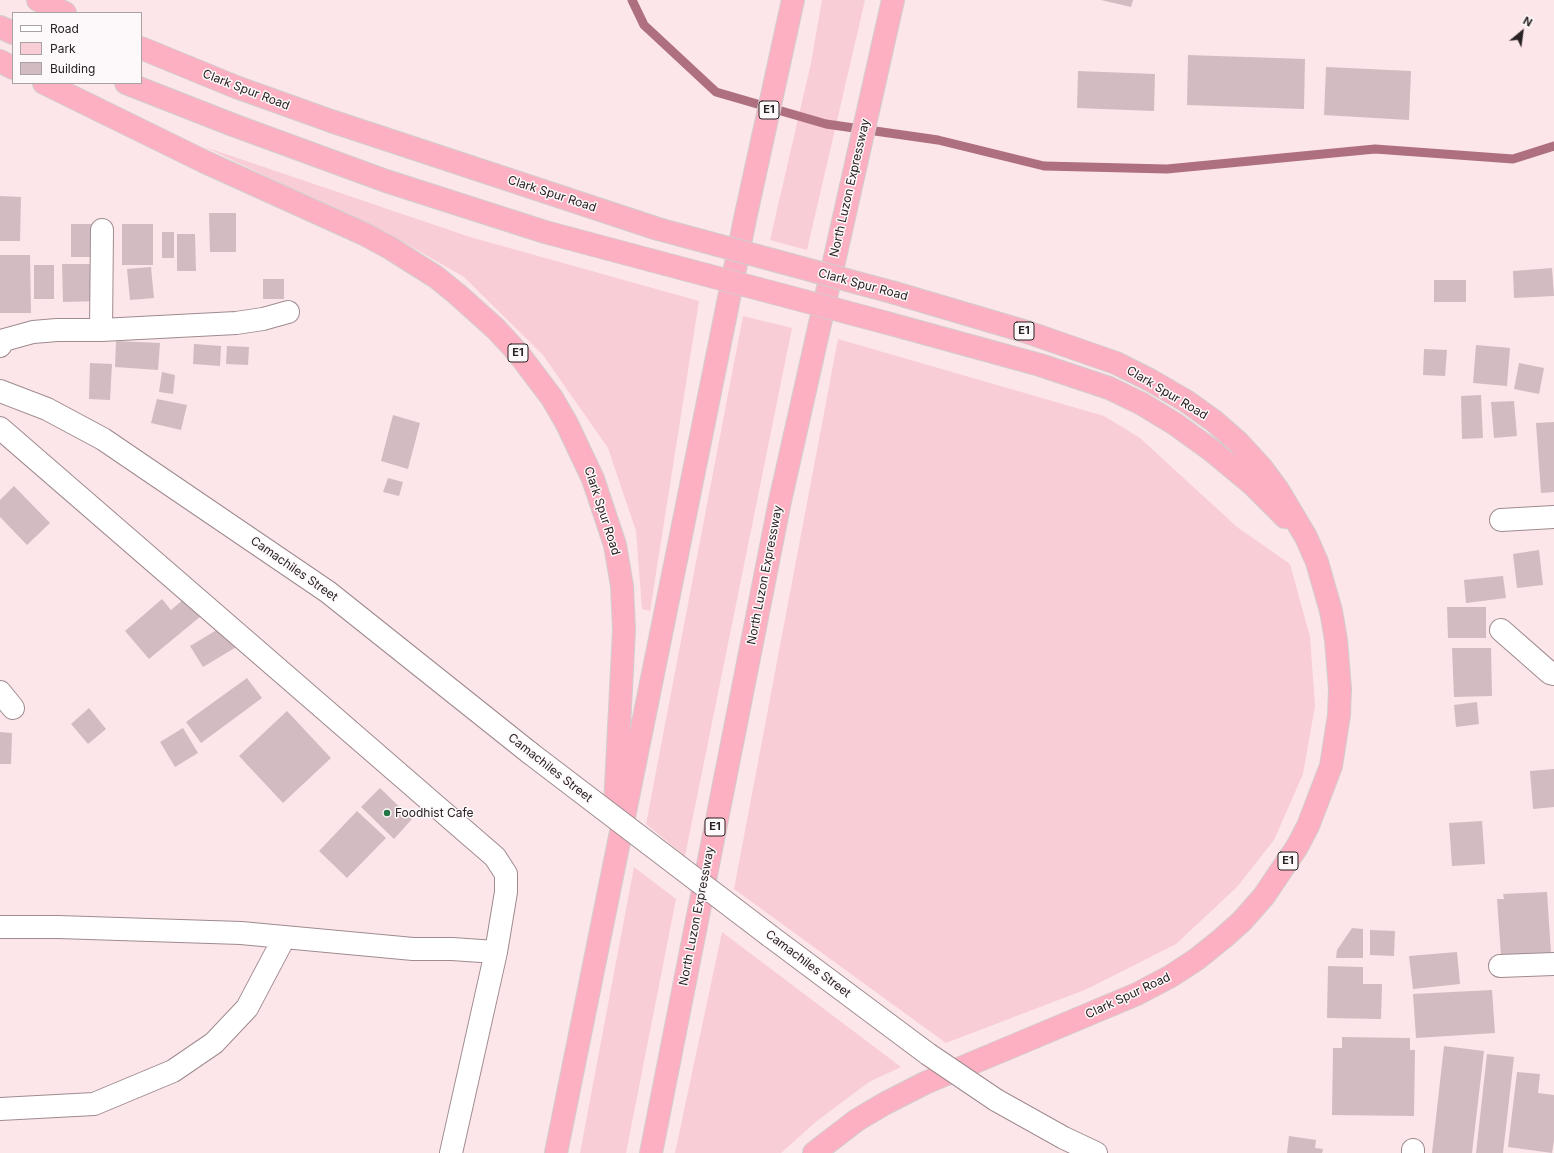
<!DOCTYPE html>
<html>
<head>
<meta charset="utf-8">
<style>
  body { margin:0 }
  #map { position:relative; width:1554px; height:1153px; overflow:hidden; background:#fce6ea; font-family:Inter,sans-serif }
  canvas { display:block }
  .legend { position:absolute; left:12px; top:12px; width:130px; height:72px; box-sizing:border-box; background:#fdf8f9; border:1px solid #a8a2a3; margin:0; padding:5px 7px; list-style:none; font-size:12px; color:#292123 }
  .legend li { display:flex; align-items:center; gap:8px; height:20px }
  .legend b { width:20px; border:1px solid #a8a2a3 }
  .north { position:absolute; left:1502px; top:12px; width:40px; height:40px; -webkit-text-stroke:3px #fdf8f9; paint-order:stroke; rotate:29deg; font-size:11px; font-weight:700; line-height:16px; text-align:center; color:#292123 }
  .north::after { content:''; display:block; margin:auto; width:14px; height:18px; background:#292123; clip-path:polygon(50% 0,100% 100%,50% 72%,0 100%) }
</style>
</head>
<body>
<div id="map">
<canvas width="1554" height="1153"></canvas>
<ul class="legend">
<li><b style="height:5px;background:#fff"></b>Road</li>
<li><b style="height:11px;background:#f8cdd6"></b>Park</li>
<li><b style="height:11px;background:#d2bcc1"></b>Building</li>
</ul>
<div class="north">N</div>
</div>
<script>
const c = document.querySelector('canvas').getContext('2d');
c.lineJoin = 'round';
function paint(path, color) { c.fillStyle = color; c.fill(path, 'evenodd'); }
const poly = rows => new Path2D(rows.map(r => 'M' + r).join(''));
function strokePath(path, color, width, dash) { c.strokeStyle = color; c.lineWidth = width; c.lineCap = dash ? 'butt' : 'round'; c.setLineDash(dash || []); c.stroke(path); }
function write(font, color, halo, rows, align = 'center') {
  c.font = font + ' Inter,sans-serif'; c.lineWidth = 3; c.setLineDash([]); c.textBaseline = 'middle'; c.strokeStyle = halo; c.fillStyle = color; for (const [text, x, y, turn = 0] of rows) {
    c.save(); c.translate(x, y); c.rotate((+turn || 0) * Math.PI / 180); c.textAlign = isNaN(turn) ? turn : align; if (halo) c.strokeText(text, 0, 0); c.fillText(text, 0, 0); c.restore();
  }
}
paint(poly([
  [822,0,865,0,807,250,770,240,811,63],
  [205,147,470,237,699,301,650,611,642,609,636,531,608,448,543,355,464,277,405,243],
  [743,316,792,328,685,856,646,824],
  [838,339,1104,416,1140,438,1237,527,1290,564,1310,637,1315,706,1303,774,1274,840,1237,887,1176,944,1087,989,946,1043,734,889],
  [634,867,676,899,626,1153,580,1153],
  [722,932,901,1067,869,1082,817,1121,781,1153,675,1153]
]), '#f8cdd6');
strokePath(poly([
  [632,0,644,25,716,92,826,124,938,140,1044,166,1167,169,1375,149,1513,159,1554,146]
]), '#ae707f', 9);
paint(poly([
  [1101,0,1133,0,1131,7],
  [1188,55,1305,59,1304,109,1187,105],
  [1326,67,1411,71,1409,120,1324,115],
  [1078,71,1155,74,1154,111,1077,108],
  [0,196,21,197,20,241,0,241],
  [209,213,236,213,236,252,210,252],
  [71,224,98,224,99,257,71,257],
  [122,224,153,224,153,265,122,265],
  [162,232,174,232,174,258,162,258],
  [177,234,195,234,196,271,177,271],
  [0,255,30,255,31,313,0,313],
  [62,264,100,264,101,301,63,302],
  [34,265,54,265,54,299,34,299],
  [151,267,154,298,130,300,127,269],
  [1552,268,1554,296,1514,298,1513,271],
  [263,279,284,279,284,299,263,299],
  [1434,280,1466,280,1466,302,1434,302],
  [116,341,160,343,158,370,115,367],
  [194,344,221,346,220,366,193,364],
  [1476,345,1510,348,1507,386,1473,383],
  [227,346,249,347,248,365,226,364],
  [1424,349,1447,350,1445,376,1423,375],
  [90,363,112,364,110,400,89,399],
  [1519,363,1544,368,1539,394,1514,389],
  [162,372,175,375,173,394,159,392],
  [1481,395,1483,438,1462,439,1461,396],
  [157,399,187,405,181,430,151,423],
  [1514,401,1517,436,1494,438,1491,402],
  [393,415,420,423,408,469,381,461],
  [1554,422,1554,492,1541,493,1536,423],
  [388,478,403,482,399,496,383,492],
  [14,486,50,523,27,545,0,517,0,500],
  [1539,550,1543,585,1517,588,1513,554],
  [1503,576,1506,598,1466,603,1464,580],
  [185,598,201,616,149,659,125,631,162,599,171,610],
  [1447,607,1486,607,1486,638,1448,638],
  [225,625,238,646,203,667,190,646],
  [1452,648,1491,648,1492,696,1454,697],
  [247,678,262,698,201,743,186,722],
  [1477,702,1479,724,1456,727,1454,705],
  [89,708,106,729,88,744,71,724],
  [287,711,331,758,283,803,239,756],
  [183,728,198,753,175,767,160,742],
  [0,732,12,733,11,764,0,764],
  [1554,769,1554,807,1533,809,1530,771],
  [380,788,412,819,394,839,361,807],
  [357,811,386,838,347,878,319,851],
  [1482,821,1485,864,1452,866,1449,823],
  [1547,892,1551,953,1501,956,1497,899,1504,899,1503,894],
  [1352,928,1363,929,1363,958,1336,958,1337,950],
  [1370,930,1395,931,1394,956,1370,955],
  [1457,952,1460,984,1413,989,1409,956],
  [1328,966,1363,967,1363,984,1382,984,1381,1019,1327,1018],
  [1492,990,1495,1033,1416,1038,1413,994],
  [1342,1037,1410,1038,1410,1050,1415,1050,1414,1116,1332,1115,1333,1048,1342,1048],
  [1444,1046,1484,1051,1472,1153,1432,1153],
  [1487,1054,1514,1057,1503,1153,1476,1153],
  [1517,1072,1540,1074,1538,1093,1554,1095,1554,1140,1552,1153,1508,1147],
  [1289,1136,1316,1140,1315,1148,1323,1149,1322,1153,1287,1153]
]), '#d2bcc1');
const minor = poly([
  [101,330,102,230],
  [0,346,4,340,33,332,57,330,101,330,236,323,263,319,288,312],
  [0,391,47,409,103,439,328,592,530,753],
  [0,428,495,857,506,874,506,892,496,952,451,1153],
  [1501,520,1554,517],
  [1501,630,1550,673,1554,674],
  [0,692,13,708],
  [0,927,58,927,241,933,413,949,452,949,496,952],
  [770,936,928,1054],
  [1500,966,1554,964],
  [996,1100,1064,1138,1096,1153],
  [0,1109,94,1104,173,1071,214,1043,247,1008,284,938],
  [1413,1153,1413,1150]
]);
const highway = poly([
  [38,0,65,13],
  [0,27,13,33],
  [141,48,236,87,331,121,658,229],
  [0,61,13,68],
  [44,83,205,162,364,234,390,248,436,277,457,294,496,329,518,353,552,398,567,424,593,479,615,545,622,586,624,630,615,806],
  [126,83,233,125,386,181,545,232,650,260],
  [887,323,1040,365,1109,388,1142,404,1175,424,1211,450,1252,484,1285,517],
  [556,1153,745,219,793,0],
  [651,1153,780,501,893,0],
  [814,1153,857,1120,884,1104,925,1083,1137,994,1171,976,1197,959,1223,938,1242,921,1264,896,1297,847,1308,826,1331,766,1339,715,1340,689,1336,640,1331,611,1317,562,1306,537,1278,490,1261,467,1238,442,1214,421,1186,401,1150,380,1116,363,1027,332,895,293]
]);
strokePath(minor, '#9f8b8f', 24);
strokePath(highway, '#d0cecf', 24);
strokePath(minor, '#fff', 22);
strokePath(highway, '#fdb0c2', 22);
const minorBridge = poly([
  [530,753,770,936],
  [928,1054,996,1100]
]);
const highwayBridge = poly([
  [658,229,895,293],
  [650,260,887,323]
]);
strokePath(minorBridge, '#9f8b8f', 24, []);
strokePath(highwayBridge, '#d0cecf', 24, []);
strokePath(minorBridge, '#fff', 22);
strokePath(highwayBridge, '#fdb0c2', 22);
for (const [x, y, r, color] of [
  [387,813,4,"#247546"]
]) { const dot = new Path2D(); dot.arc(x, y, r, 0, 2 * Math.PI); c.fillStyle = color; c.fill(dot); strokePath(dot, '#fdf8f9', 1.5); }
for (const [x, y, w] of [
  [769,110,20],
  [1024,331,20],
  [518,353,20],
  [715,827,20],
  [1288,861,20]
]) { const box = new Path2D(); box.roundRect(x - w / 2, y - 9, w, 18, 3); c.fillStyle = '#fdf8f9'; c.fill(box); strokePath(box, '#292123', 1); }
write('bold 11px', '#292123', null, [
  ["E1",769,110],
  ["E1",1024,331],
  ["E1",518,353],
  ["E1",715,827],
  ["E1",1288,861]
]);
write('12px', '#292123', '#fdf8f9', [
  ["Clark Spur Road",246,90,21],
  ["North Luzon Expressway",850,188,-77],
  ["Clark Spur Road",552,194,18],
  ["Clark Spur Road",863,285,15],
  ["Clark Spur Road",1167,393,31],
  ["Clark Spur Road",602,511,72],
  ["Camachiles Street",294,569,35],
  ["North Luzon Expressway",765,575,-79],
  ["Camachiles Street",550,768,38],
  ["North Luzon Expressway",697,916,-79],
  ["Camachiles Street",808,964,37],
  ["Clark Spur Road",1128,996,-25]
]);
write('12px', '#292123', '#fdf8f9', [
  ["Foodhist Cafe",395,813]
], 'left');
</script>
</body>
</html>
